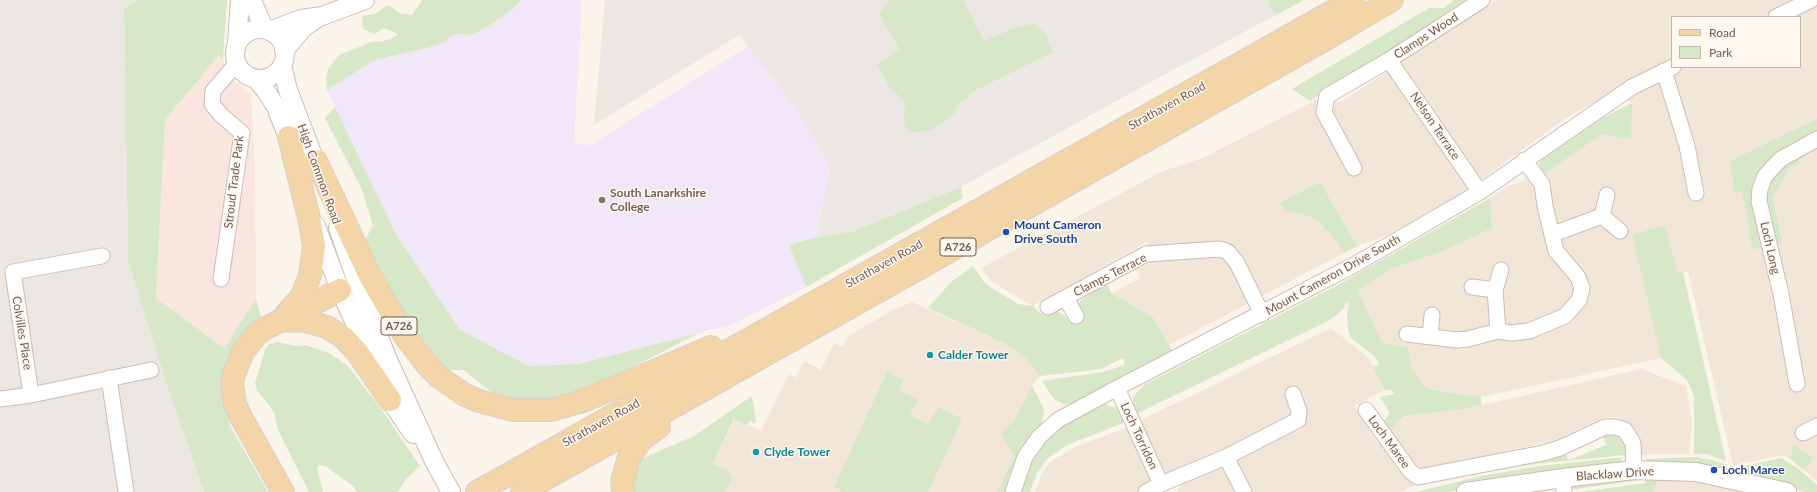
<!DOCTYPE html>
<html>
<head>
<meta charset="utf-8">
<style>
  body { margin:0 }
  #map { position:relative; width:1817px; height:492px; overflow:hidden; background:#fbf4ea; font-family:Lato,sans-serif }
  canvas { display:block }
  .legend { position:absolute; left:1671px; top:16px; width:130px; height:52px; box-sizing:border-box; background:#fef8f1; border:1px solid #c7b9b0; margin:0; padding:5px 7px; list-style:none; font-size:12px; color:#755b4f }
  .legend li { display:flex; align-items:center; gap:8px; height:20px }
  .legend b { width:20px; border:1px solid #c7b9b0 }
</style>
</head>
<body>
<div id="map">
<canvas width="1817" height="492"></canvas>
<ul class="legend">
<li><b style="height:5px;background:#f4d5a8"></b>Road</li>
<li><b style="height:11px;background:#d7e8c9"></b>Park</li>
</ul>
</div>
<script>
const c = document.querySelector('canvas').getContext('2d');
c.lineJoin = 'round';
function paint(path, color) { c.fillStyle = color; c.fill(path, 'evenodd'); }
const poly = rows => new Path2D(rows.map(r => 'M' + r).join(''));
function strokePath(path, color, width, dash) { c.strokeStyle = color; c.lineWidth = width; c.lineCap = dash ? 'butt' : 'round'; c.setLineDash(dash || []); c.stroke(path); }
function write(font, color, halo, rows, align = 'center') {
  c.font = font + ' Lato,sans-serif'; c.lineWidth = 3; c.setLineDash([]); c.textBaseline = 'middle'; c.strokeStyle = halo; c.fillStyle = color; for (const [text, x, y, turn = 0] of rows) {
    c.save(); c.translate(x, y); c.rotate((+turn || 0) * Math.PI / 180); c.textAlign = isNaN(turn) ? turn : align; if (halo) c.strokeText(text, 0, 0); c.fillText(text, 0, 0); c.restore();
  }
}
paint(poly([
  [1497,0,1817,0,1817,481,1804,470,1812,457,1795,445,1790,459,1784,455,1733,465,1688,272,1677,272,1632,235,1661,358,1481,397,1428,389,1411,368,1408,347,1382,342,1358,290,1391,269,1441,252,1491,228,1490,198,1506,187,1544,174,1603,134,1632,103,1618,89,1569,116,1456,198,1421,219,1375,240,1357,246,1169,345,1153,317,1111,294,1140,278,1135,268,1152,259,1147,242,1033,306,991,281,981,268,1163,171,1203,158,1316,100,1342,102,1412,54],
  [1672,17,1800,17,1800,67,1672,67],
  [912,302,1008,345,1025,358,1040,376,1032,386,1013,422,1014,456,997,492,726,492,728,488,713,464,735,419,761,431,789,374,796,378,804,361,821,370,834,343,842,347,850,335,891,311],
  [1331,328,1369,358,1384,390,1354,406,1377,441,1404,418,1405,416,1465,409,1641,369,1686,386,1692,424,1689,454,1642,455,1639,437,1629,423,1617,417,1606,417,1591,423,1556,440,1424,469,1415,485,1401,492,1177,492,1181,484,1176,468,1146,487,1147,492,1035,492,1042,473,1049,463,1073,448,1127,427],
  [1659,478,1704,481,1767,492,1653,492]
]), '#f2e6d9');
paint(poly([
  [219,55,234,80,251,94,255,166,256,299,224,348,156,298,165,120]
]), '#fae6df');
paint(poly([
  [0,0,136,0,124,8,128,261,167,385,204,492,0,492],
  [605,0,1304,0,1147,84,961,187,854,231,817,237,830,166,795,107,739,35,594,125]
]), '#ede7e3');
paint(poly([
  [521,0,582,0,574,143,591,145,748,46,795,107,830,166,817,237,789,245,806,287,731,325,578,364,529,366,459,330,396,234,327,90,375,60,439,45,455,34,472,35,490,25,515,7]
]), '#f1e7f8');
paint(poly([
  [136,0,227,0,223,61,219,55,165,120,156,298,224,348,256,299,262,320,229,354,223,392,230,426,268,492,204,492,167,385,128,261,124,8],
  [422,0,521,0,515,7,490,25,472,35,455,34,439,45,375,60,327,90,326,77,328,69,339,55,371,42,384,41,397,36,396,33,384,28,375,34,363,29,362,19,363,16,375,14,388,5,401,14,412,15],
  [890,0,963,0,984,41,1019,26,1033,24,1045,33,1053,52,974,91,957,106,955,113,931,130,911,133,906,129,903,118,905,107,904,100,890,88,877,65,899,49,879,13],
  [1270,0,1304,0,1276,15,1269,6],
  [1454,0,1469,0,1310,101,1292,89,1429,8,1444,8],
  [1632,103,1631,139,1603,134,1544,174,1539,165,1541,160,1602,118],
  [335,107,396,234,460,330,529,366,578,364,699,333,582,393,534,403,500,399,464,370,442,370,411,333,363,243,373,226,362,190,325,118],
  [1817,119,1817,134,1790,147,1753,203,1762,248,1752,249,1748,219,1742,192,1734,191,1730,161],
  [1796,155,1799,163,1789,168,1773,198,1782,243,1772,246,1763,201,1769,178],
  [1320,182,1357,246,1344,253,1334,237,1322,225,1310,216,1289,212,1283,208,1280,203],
  [961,187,963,198,806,287,789,245,817,237,854,231],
  [1490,198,1492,228,1441,252,1391,269,1358,290,1382,342,1408,347,1411,368,1428,389,1481,397,1481,405,1465,409,1405,416,1388,432,1384,426,1384,421,1390,413,1380,397,1394,394,1392,390,1384,390,1373,367,1380,364,1374,356,1351,338,1348,330,1347,313,1349,304,1346,302,1344,308,1338,314,1326,322,1138,413,1133,405,1133,397,1144,385,1336,286],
  [1665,225,1677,272,1683,272,1726,461,1706,454,1694,454,1694,396,1687,380,1661,358,1632,235],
  [973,266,984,282,993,289,1018,304,1033,306,1041,314,1056,311,1064,315,1070,323,1082,318,1079,302,1093,291,1107,284,1112,294,1153,317,1172,350,1250,309,1245,317,1075,403,1065,405,1054,399,1042,381,1103,372,1125,365,1123,358,1101,369,1040,376,1025,358,1008,345,928,308,951,282],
  [277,342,297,346,305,345,329,353,348,366,382,410,420,466,405,480,398,492,357,492,353,486,325,466,319,465,317,468,323,492,309,492,278,430,274,412,257,390,255,383,265,350,269,344],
  [888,370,894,376,903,380,899,391,918,399,910,415,928,424,939,407,962,419,928,492,843,492,834,487],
  [1032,386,1044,409,1042,423,1018,458,1009,480,1006,492,997,492,1014,456,1001,434,1013,422],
  [752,396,756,421,755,423,750,421,747,425,734,419,713,464,728,471,732,478,726,492,628,492,639,460,694,436],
  [1103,404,1117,408,1126,422,1067,445,1047,459,1037,473,1030,492,1019,492,1027,469,1048,438,1061,425],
  [1611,432,1622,437,1627,448,1625,455,1535,464,1498,470,1498,467,1565,451,1568,460,1572,459,1606,445,1603,434],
  [1794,444,1813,458,1804,470,1790,459],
  [1696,457,1712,460,1728,465,1722,468,1716,469,1650,463,1645,459],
  [1615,458,1623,458,1619,463,1612,466,1448,492,1416,492,1481,476,1540,466],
  [1781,458,1800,470,1817,485,1817,492,1804,492,1726,470],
  [1640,477,1640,480,1570,490,1572,486],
  [1645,478,1659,478,1653,492,1581,492,1645,483]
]), '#d7e8c9');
const minor = poly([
  [1776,17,1811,0],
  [1389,60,1480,192],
  [1664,71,1687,146,1696,193],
  [1354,168,1324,112,1327,96,1389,60,1482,0],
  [1607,195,1602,216,1620,231],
  [1553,234,1602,216],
  [221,279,242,133,221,115,212,104,213,91,236,64],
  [1472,287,1495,290],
  [1066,298,1076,316],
  [1048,307,1146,254,1220,249,1228,252,1237,263,1262,314],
  [1498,331,1495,290,1501,270],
  [1407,334,1457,340,1468,339,1498,331,1511,333,1529,331,1565,316,1579,300,1582,288,1578,277,1556,251,1545,206,1542,184,1524,160],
  [1430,336,1432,315],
  [109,378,126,492],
  [1797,384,1781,294,1759,201,1760,189,1765,176,1773,167,1781,159,1817,139],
  [1117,388,1161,484],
  [31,395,13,272,102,256],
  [0,399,31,395,151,370],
  [1366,410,1410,471,1418,477,1543,453,1560,448,1605,427,1615,427,1625,430,1633,443,1634,470],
  [1803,433,1817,426],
  [1226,457,1244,492],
  [1563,478,1564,492],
  [1013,492,1025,457,1039,437,1058,420,1117,388,1354,265,1480,192,1632,87,1673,67],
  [1146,492,1161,484,1226,457,1298,420,1299,411,1293,394]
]);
const tertiary = poly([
  [252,0,264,29],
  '235 54a25 25 0 1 1 50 0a25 25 0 1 1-50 0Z',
  [269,31,301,19,322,16,365,0],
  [237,43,240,0],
  [284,51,303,28,316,19],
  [282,66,288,90,320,174],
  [256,79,266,91,276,107,293,150],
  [316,226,340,290,374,365],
  [338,228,357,282,388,360,434,461,451,492],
  [384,388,390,400,413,434],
  [1466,492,1563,478,1634,470,1696,472,1787,492]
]);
const primary = poly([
  [316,161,371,278,405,336,427,365,439,377,465,395,479,401,513,410,551,410,583,401,711,347],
  [286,314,302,296,310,275,314,246,309,218,289,137],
  [281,320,305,321,327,327,344,338,357,352,390,400],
  [283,492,241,417,235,404,232,384,234,374,243,352,257,334,266,328,340,290],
  [477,492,1353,0],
  [522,492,1324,40,1392,0],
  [623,492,622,481,629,457,642,439,659,427]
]);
strokePath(minor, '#cdbcb1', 17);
strokePath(tertiary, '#cdbcb1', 20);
strokePath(primary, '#d8d1ce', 24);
strokePath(minor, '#fff', 15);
strokePath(tertiary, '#fff', 18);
strokePath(primary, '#f4d5a8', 22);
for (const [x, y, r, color] of [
  [602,200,4,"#8d6e63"],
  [1006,232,4,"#1a4fb4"],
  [930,355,4,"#0f9aa8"],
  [756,452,4,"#0f9aa8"],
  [1714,470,4,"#1a4fb4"]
]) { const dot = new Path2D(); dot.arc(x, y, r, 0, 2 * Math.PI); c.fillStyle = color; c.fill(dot); strokePath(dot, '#fef8f1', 1.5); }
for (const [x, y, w] of [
  [958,247,36],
  [399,326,36]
]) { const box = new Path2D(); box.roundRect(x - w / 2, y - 9, w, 18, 3); c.fillStyle = '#fef8f1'; c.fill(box); strokePath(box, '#755b4f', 1); }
write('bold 11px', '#755b4f', null, [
  ["A726",958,247],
  ["A726",399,326]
]);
write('12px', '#755b4f', '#fef8f1', [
  ["Clamps Wood",1426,36,-33],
  ["Strathaven Road",1167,106,-29],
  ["Nelson Terrace",1435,126,56],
  ["High Common Road",319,174,70],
  ["Stroud Trade Park",234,182,-83],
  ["Loch Long",1770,248,77],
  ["Strathaven Road",884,264,-29],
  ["Clamps Terrace",1110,275,-27],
  ["Mount Cameron Drive South",1333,275,-29],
  ["Colvilles Place",22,333,81],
  ["Strathaven Road",601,423,-29],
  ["Loch Torridon",1139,436,65],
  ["Loch Maree",1389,442,54],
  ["Blacklaw Drive",1615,474,-4]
]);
write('bold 12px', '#785e54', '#fef8f1', [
  ["South Lanarkshire",610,193],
  ["College",610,207]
], 'left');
write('bold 12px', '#164399', '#fef8f1', [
  ["Mount Cameron",1014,225],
  ["Drive South",1014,239],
  ["Loch Maree",1722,470]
], 'left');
write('bold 12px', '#0d838f', '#fef8f1', [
  ["Calder Tower",938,355],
  ["Clyde Tower",764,452]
], 'left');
</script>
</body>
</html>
